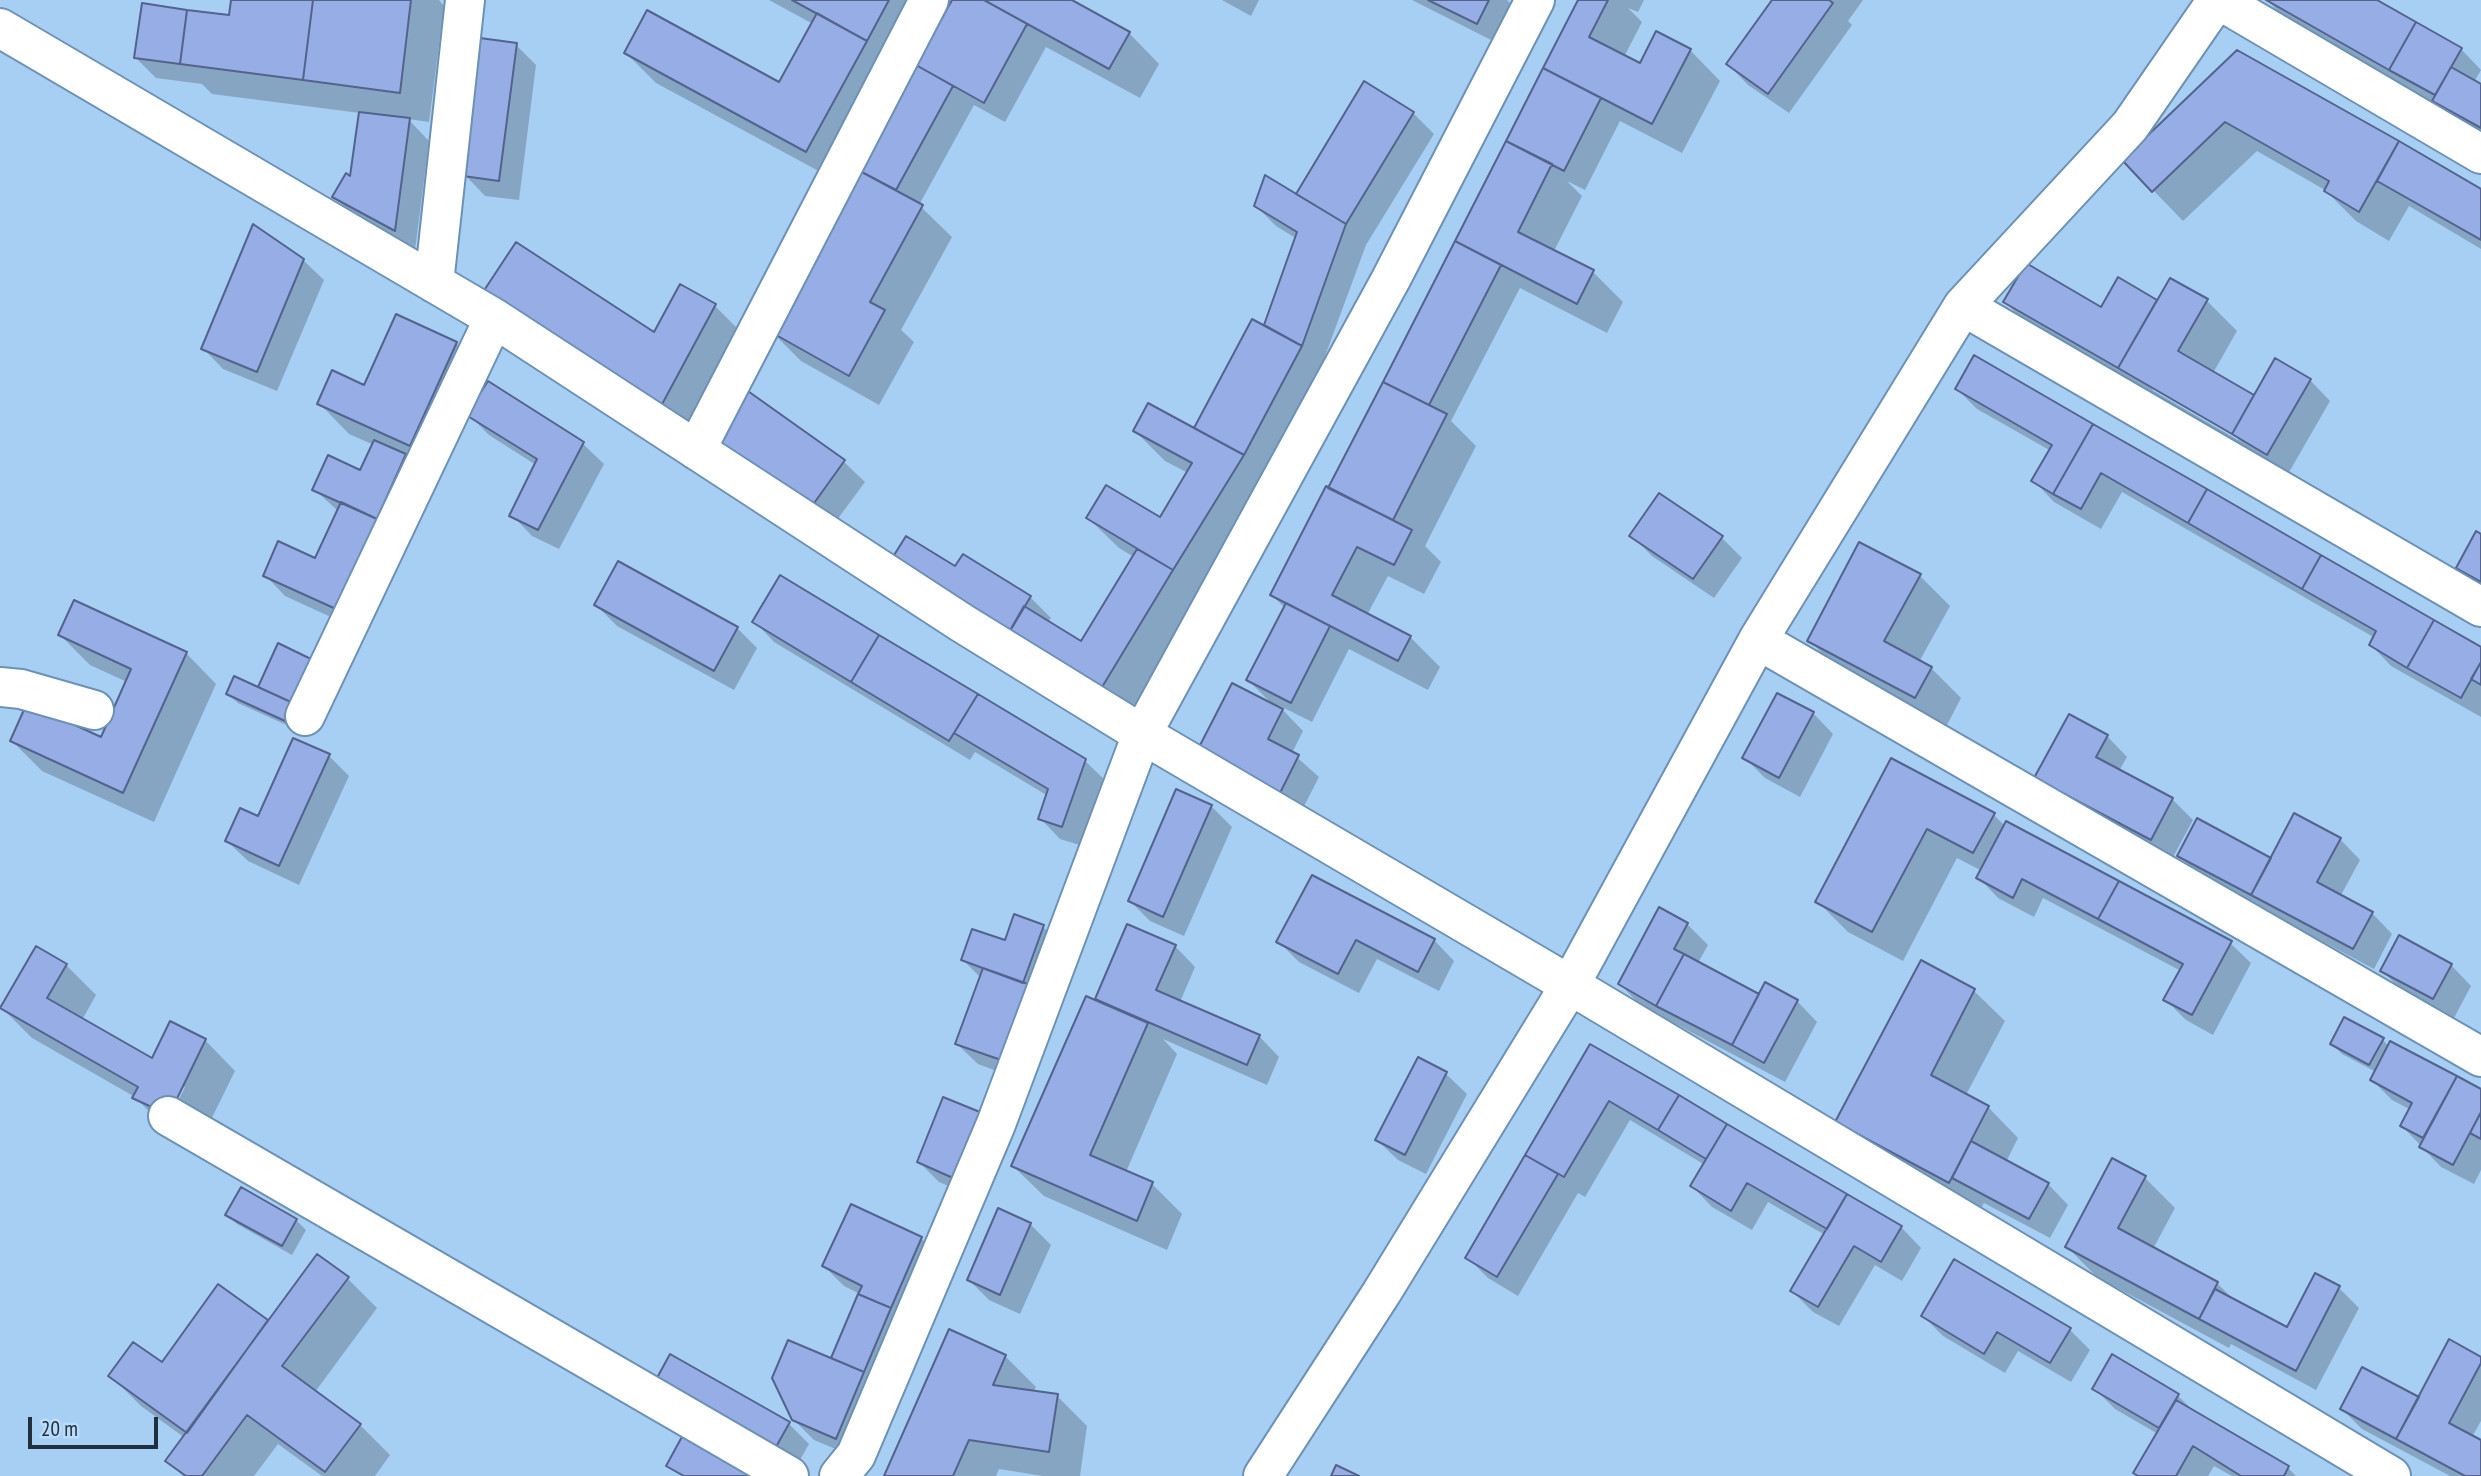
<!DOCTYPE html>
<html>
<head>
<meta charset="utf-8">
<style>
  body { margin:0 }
  #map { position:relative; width:2481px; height:1476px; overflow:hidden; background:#a7cff4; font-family:"PT Sans Narrow",sans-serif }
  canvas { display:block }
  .scale { position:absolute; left:28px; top:1417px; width:130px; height:32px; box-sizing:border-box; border:4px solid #20303e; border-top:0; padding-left:9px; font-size:21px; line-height:24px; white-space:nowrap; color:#20303e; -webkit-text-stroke:5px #bbdbfa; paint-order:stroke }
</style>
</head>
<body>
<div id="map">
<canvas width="2481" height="1476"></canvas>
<div class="scale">20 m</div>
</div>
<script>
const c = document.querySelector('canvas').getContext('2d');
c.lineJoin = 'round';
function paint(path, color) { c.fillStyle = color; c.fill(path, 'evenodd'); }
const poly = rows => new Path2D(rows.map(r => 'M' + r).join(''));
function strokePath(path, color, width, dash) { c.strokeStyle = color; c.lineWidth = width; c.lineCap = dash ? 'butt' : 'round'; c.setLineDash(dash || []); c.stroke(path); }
paint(poly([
  [233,0,439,0,444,6,429,122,408,119,429,141,415,250,355,218,335,197,352,179,360,113,212,94,202,84,156,78,136,58,231,17],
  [769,0,936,0,837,181,656,83,626,53,780,84,813,24],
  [954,0,1068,0,1129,33,1159,64,1140,98,1046,47,1005,122,974,105,919,205,952,237,901,330,914,342,879,405,801,361,771,331],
  [1222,0,1259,0,1251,16],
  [1412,0,1507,0,1515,8,1497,43],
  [1580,0,1644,0,1638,12,1628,8,1642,22,1624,57,1641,65,1690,50,1720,81,1682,153,1620,121,1585,190,1567,181,1582,196,1554,251,1593,272,1623,302,1607,333,1520,288,1451,421,1476,446,1425,546,1441,562,1424,594,1388,576,1367,615,1410,637,1440,667,1428,690,1349,649,1312,722,1278,705,1303,731,1292,753,1319,777,1299,816,1218,775,1273,705,1248,680,1285,608,1272,595],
  [1774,0,1863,0,1848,21,1852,25,1789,113,1748,85,1728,64],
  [2267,0,2373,0,2461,49,2481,70,2474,82,2481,86,2481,136,2454,121,2438,105,2286,19],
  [516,45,536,65,519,200,485,196,465,175],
  [2238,52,2481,190,2481,249,2409,206,2389,241,2356,221,2325,190,2257,151,2183,221,2124,160],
  [1413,113,1434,134,1366,245,1321,367,1126,726,956,569,1030,597,1051,618,1047,623,1081,644,1134,557,1119,548,1088,518,1161,520,1188,473,1165,461,1135,431,1202,434,1264,327,1297,239,1276,226,1256,206,1296,196],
  [303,260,324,280,277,391,223,369,203,348],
  [2171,280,2207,301,2237,331,2213,373,2254,398,2310,380,2330,401,2288,474,2025,322,2005,302,2101,309,2158,303],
  [2155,387,2240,437,2238,440,2152,390],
  [715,306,745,336,691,437,516,322,655,335],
  [456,343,486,374,473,403,488,383,583,444,604,464,559,549,532,536,512,515,536,465,489,435,468,414,357,629,285,596,265,575,316,560,338,511,314,489,361,473,374,445,349,434,319,403,365,387],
  [1957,389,2481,650,2481,717,2391,666,2371,645,2375,638,2122,492,2101,529,2054,502,2034,481,2051,451,1977,409],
  [745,391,844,462,865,482,828,532],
  [1632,536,1721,537,1742,558,1714,598,1652,556],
  [2481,536,2481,589,2458,567],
  [1920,576,1950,606,1919,662,1931,668,1961,698,1946,727,1839,670,1809,640],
  [780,577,1085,761,1106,781,1083,846,1060,839,1040,818,1048,796,975,752,970,760,774,642,754,621],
  [596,605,737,628,757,648,734,690,617,626],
  [60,635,186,653,216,684,154,822,42,771,12,741,102,740,127,682,90,665],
  [278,646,295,729,238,703,228,694,259,689],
  [1813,713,1833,734,1800,797,1765,778,1744,757],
  [2107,736,2127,757,2119,771,2172,799,2193,820,2172,859,2037,778],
  [329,756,349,776,299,885,248,861,227,841,259,818],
  [1892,760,1994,815,2005,826,2230,943,2251,963,2213,1035,2186,1020,2166,1000,2181,971,2043,898,2034,917,1998,898,1978,877,1982,871,1957,858,1903,961,1848,932,1818,902],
  [1177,791,1211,806,1232,827,1184,936,1150,921,1130,901],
  [2340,839,2360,860,2340,897,2372,913,2392,934,2374,969,2200,876,2179,855,2272,860],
  [1313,877,1434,940,1454,961,1439,991,1377,959,1359,993,1299,962,1279,942],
  [1687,924,1708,945,1698,963,1760,996,1797,1001,1817,1022,1785,1082,1640,1005,1620,984],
  [1043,927,1063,947,1021,1080,978,1064,957,1044,981,978,963,960],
  [1175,946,1195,967,1180,1002,1259,1036,1279,1057,1267,1085,1163,1039,1177,1054,1126,1172,1152,1184,1182,1214,1167,1250,1044,1196,1013,1166,1102,1004,1097,999],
  [1922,963,1974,991,2005,1021,1966,1095,1988,1107,2018,1138,2006,1162,2048,1184,2068,1205,2050,1238,1984,1203,1979,1212,1868,1152,1838,1122],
  [66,965,96,995,82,1020,152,1061,205,1040,235,1071,199,1144,165,1128,135,1097,32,1038,2,1008],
  [181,1087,185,1087,167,1124],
  [2451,965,2471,986,2454,1018,2403,991,2382,971],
  [2383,1040,2389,1047,2391,1043,2481,1091,2481,1170,2474,1184,2441,1167,2402,1126,2411,1110,2392,1100,2372,1080,2376,1072,2342,1054,2332,1044],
  [1591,1046,1901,1227,1921,1248,1902,1281,1875,1265,1839,1326,1813,1312,1792,1291,1825,1235,1768,1202,1752,1230,1712,1207,1692,1186,1705,1165,1630,1120,1585,1197,1578,1193,1518,1296,1488,1278,1468,1258],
  [1418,1060,1446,1074,1467,1094,1426,1174,1398,1160,1377,1140],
  [979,1114,1000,1134,974,1197,939,1182,919,1162],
  [2145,1178,2175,1208,2153,1249,2217,1283,2236,1302,2288,1329,2339,1288,2359,1308,2316,1390,2231,1344,2229,1348,2097,1277,2067,1247],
  [227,1215,296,1220,306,1230,292,1255,237,1224],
  [1030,1224,1051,1245,1020,1314,989,1300,969,1280],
  [921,1238,941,1259,857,1458,814,1440,793,1419,832,1361,860,1294,844,1286,824,1266],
  [347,1278,377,1308,315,1392,360,1425,390,1455,375,1476,322,1476,278,1444,254,1476,183,1476,168,1461,185,1438,141,1406,111,1376,162,1365,219,1287,268,1323],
  [1923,1316,2069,1329,2090,1350,2071,1382,2018,1351,2005,1373,1943,1336],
  [1005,1356,1036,1387,1033,1393,1057,1396,1087,1426,1080,1476,1043,1476,999,1469,996,1476,886,1476],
  [671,1357,789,1424,809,1444,792,1474],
  [2113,1357,2178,1396,2197,1414,2288,1468,2296,1476,2232,1476,2214,1466,2208,1476,2138,1476,2135,1473,2158,1434,2115,1409,2095,1389],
  [2481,1359,2481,1421,2472,1437,2481,1442,2481,1476,2450,1476,2362,1429,2342,1409,2420,1399]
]), '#0003');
const building = poly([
  [231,0,313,0,303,80,180,64,187,10,229,15,231,0],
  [313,0,411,0,400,93,303,80,313,0],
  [792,0,889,0,867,41,792,0],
  [952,0,984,0,1027,24,984,103,916,65,952,0],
  [984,0,1072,0,1130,32,1109,69,984,0],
  [1428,0,1489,0,1477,24,1428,0],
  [1578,0,1608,0,1589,37,1640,63,1656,31,1691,49,1652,124,1543,68,1578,0],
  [1772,0,1829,0,1833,3,1768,94,1726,64,1772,0],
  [2266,0,2377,0,2416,22,2389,70,2266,0],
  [142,3,187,10,180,64,134,58,142,3],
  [647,10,779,82,817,13,867,41,806,152,624,53,647,10],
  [2416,22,2462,48,2435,95,2389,70,2416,22],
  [480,38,517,43,499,181,463,176,480,38],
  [2237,50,2399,141,2359,212,2324,191,2329,181,2225,122,2152,192,2122,160,2237,50],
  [916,65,953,86,896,190,858,170,916,65],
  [2451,67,2481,84,2481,128,2432,101,2451,67],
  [1543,68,1601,98,1564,171,1506,141,1543,68],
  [1364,81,1414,112,1346,224,1296,194,1364,81],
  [359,112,410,118,395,231,332,197,346,173,350,176,359,112],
  [1506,141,1552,164,1518,232,1594,270,1577,304,1455,241,1506,141],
  [2399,141,2481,189,2481,240,2377,181,2399,141],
  [858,170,923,205,870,302,885,310,849,376,769,331,858,170],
  [1265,175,1346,224,1302,346,1264,325,1297,232,1254,206,1265,175],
  [253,224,304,259,257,372,201,349,253,224],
  [1455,241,1501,265,1429,405,1383,382,1455,241],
  [516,242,654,332,680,284,716,304,660,408,483,292,516,242],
  [2026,263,2101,307,2118,277,2157,300,2118,368,2003,302,2026,263],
  [2170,278,2208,299,2178,351,2254,395,2232,434,2118,368,2170,278],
  [396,314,457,342,410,446,317,404,332,370,364,385,396,314],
  [1252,319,1302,346,1244,455,1194,428,1252,319],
  [1974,355,2093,424,2053,494,2031,481,2052,445,1955,389,1974,355],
  [2275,358,2311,379,2267,455,2232,434,2275,358],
  [488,381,584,442,538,530,509,516,537,459,466,415,488,381],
  [1383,382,1447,414,1393,520,1328,488,1383,382],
  [745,389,845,460,807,513,708,441,745,389],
  [1148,403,1244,455,1173,570,1086,518,1106,485,1160,517,1192,463,1133,431,1148,403],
  [2093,424,2207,489,2188,523,2101,473,2081,509,2053,494,2093,424],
  [374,440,406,454,377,519,312,490,328,455,360,470,374,440],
  [1326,486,1412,530,1394,565,1357,547,1332,595,1411,636,1398,661,1270,595,1326,486],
  [2207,489,2321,555,2302,589,2188,523,2207,489],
  [1659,493,1723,536,1693,579,1629,536,1659,493],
  [341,502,377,519,336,609,263,576,278,541,315,558,341,502],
  [2476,531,2481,534,2481,582,2456,568,2476,531],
  [906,536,955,566,963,554,1031,596,1004,641,886,568,906,536],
  [1859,542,1921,574,1884,641,1932,667,1915,698,1807,641,1859,542],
  [1137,549,1173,570,1096,697,1004,641,1024,606,1081,641,1137,549],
  [2321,555,2434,620,2407,668,2369,645,2376,631,2302,589,2321,555],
  [618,561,738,627,714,671,594,605,618,561],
  [780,575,879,635,851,682,752,622,780,575],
  [74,600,187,652,123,793,10,741,27,703,101,737,131,669,58,635,74,600],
  [1286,603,1330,626,1291,703,1246,680,1286,603],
  [2434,620,2481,647,2481,662,2461,698,2407,668,2434,620],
  [879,635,978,694,949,741,851,682,879,635],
  [278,643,313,660,293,703,258,687,278,643],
  [2481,662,2481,685,2471,679,2481,662],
  [234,676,293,703,285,721,226,694,234,676],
  [1232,683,1283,709,1268,739,1299,755,1278,797,1195,755,1232,683],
  [1777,693,1814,712,1779,778,1742,758,1777,693],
  [978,694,1086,759,1062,827,1038,819,1048,789,954,733,978,694],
  [2069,714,2108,735,2096,757,2173,798,2151,840,2034,778,2069,714],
  [293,738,330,754,279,866,225,841,240,808,258,816,293,738],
  [1891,758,1995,813,1973,853,1927,829,1872,932,1815,902,1891,758],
  [1176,789,1212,805,1163,917,1128,901,1176,789],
  [2294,813,2341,838,2317,882,2373,912,2353,949,2251,895,2294,813],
  [2197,818,2271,858,2251,895,2177,856,2197,818],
  [2006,821,2119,881,2098,919,2022,879,2013,898,1976,878,2006,821],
  [1312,875,1435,939,1418,972,1356,940,1338,974,1276,942,1312,875],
  [2119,881,2232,941,2192,1015,2163,1000,2183,964,2098,919,2119,881],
  [1659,907,1688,923,1674,949,1684,954,1656,1006,1618,984,1659,907],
  [1014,914,1044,925,1023,983,961,960,972,929,1005,940,1014,914],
  [1127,924,1176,945,1156,990,1260,1035,1247,1065,1095,999,1127,924],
  [2399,935,2452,964,2433,999,2380,971,2399,935],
  [36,946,67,964,47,998,152,1058,170,1021,206,1039,169,1115,132,1098,138,1087,0,1008,36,946],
  [1684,954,1759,994,1732,1045,1656,1006,1684,954],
  [1921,960,1975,989,1931,1075,1989,1106,1949,1183,1835,1122,1921,960],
  [983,968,1028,984,1001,1060,955,1044,983,968],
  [1765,982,1798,1000,1764,1063,1732,1045,1765,982],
  [1086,996,1148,1023,1090,1155,1153,1182,1137,1221,1011,1166,1086,996],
  [2344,1017,2384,1038,2369,1065,2330,1044,2344,1017],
  [2390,1041,2457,1076,2423,1138,2400,1126,2412,1103,2370,1080,2390,1041],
  [1590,1044,1679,1095,1658,1130,1609,1101,1564,1177,1525,1155,1590,1044],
  [1418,1057,1447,1072,1405,1155,1375,1140,1418,1057],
  [2457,1076,2481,1089,2481,1112,2453,1165,2419,1147,2457,1076],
  [1679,1095,1727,1124,1706,1159,1658,1130,1679,1095],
  [943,1097,980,1112,953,1178,917,1162,943,1097],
  [2481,1112,2481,1139,2470,1133,2481,1112],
  [1727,1124,1847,1194,1827,1229,1747,1183,1731,1211,1690,1186,1727,1124],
  [1971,1141,2049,1183,2029,1219,1952,1178,1971,1141],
  [1525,1155,1558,1174,1497,1277,1465,1258,1525,1155],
  [2112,1158,2146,1176,2118,1228,2218,1282,2199,1319,2065,1247,2112,1158],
  [241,1187,297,1219,282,1246,225,1215,241,1187],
  [1847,1194,1902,1226,1881,1262,1854,1246,1818,1307,1790,1291,1847,1194],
  [851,1204,922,1237,891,1308,858,1294,862,1286,822,1266,851,1204],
  [998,1208,1031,1223,1000,1295,967,1280,998,1208],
  [317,1254,349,1277,282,1366,361,1424,325,1472,247,1415,202,1476,186,1476,165,1461,317,1254],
  [1954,1259,2071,1328,2050,1363,1997,1332,1984,1354,1921,1316,1954,1259],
  [2315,1273,2340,1286,2296,1371,2199,1319,2215,1289,2287,1327,2315,1273],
  [218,1284,268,1320,187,1433,108,1376,133,1342,162,1362,218,1284],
  [858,1294,891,1308,864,1372,831,1358,858,1294],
  [949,1329,1006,1355,993,1385,1058,1394,1049,1452,969,1440,953,1476,884,1476,949,1329],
  [2449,1339,2481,1357,2481,1363,2449,1423,2481,1440,2481,1476,2465,1476,2396,1439,2449,1339],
  [788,1340,864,1372,836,1439,792,1420,772,1378,788,1340],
  [670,1354,790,1422,772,1454,652,1387,670,1354],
  [2112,1354,2179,1394,2159,1428,2092,1389,2112,1354],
  [2362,1367,2419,1397,2396,1439,2340,1409,2362,1367],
  [2176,1400,2289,1466,2284,1476,2241,1476,2193,1446,2176,1476,2138,1476,2133,1473,2176,1400],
  [684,1433,761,1476,684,1476,666,1466,684,1433],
  [1336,1465,1359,1476,1331,1476,1336,1465]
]);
paint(building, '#96ade5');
strokePath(building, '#53638c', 2);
const minor = poly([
  [2219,0,2481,154],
  [0,28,494,318,962,623,1142,734,1570,985,2391,1476],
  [434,283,465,0],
  [1963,306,2481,607],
  [696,450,929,0],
  [1758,640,2481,1057],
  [0,687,21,689,94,710],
  [305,716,494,318],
  [168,1116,789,1476],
  [839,1476,856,1455,996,1124,1142,734,1391,279,1535,0],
  [1263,1476,1382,1292,1570,985,1758,640,1963,306,2130,126,2217,0]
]);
strokePath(minor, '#6c91b4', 42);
strokePath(minor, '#fff', 38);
</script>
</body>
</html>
